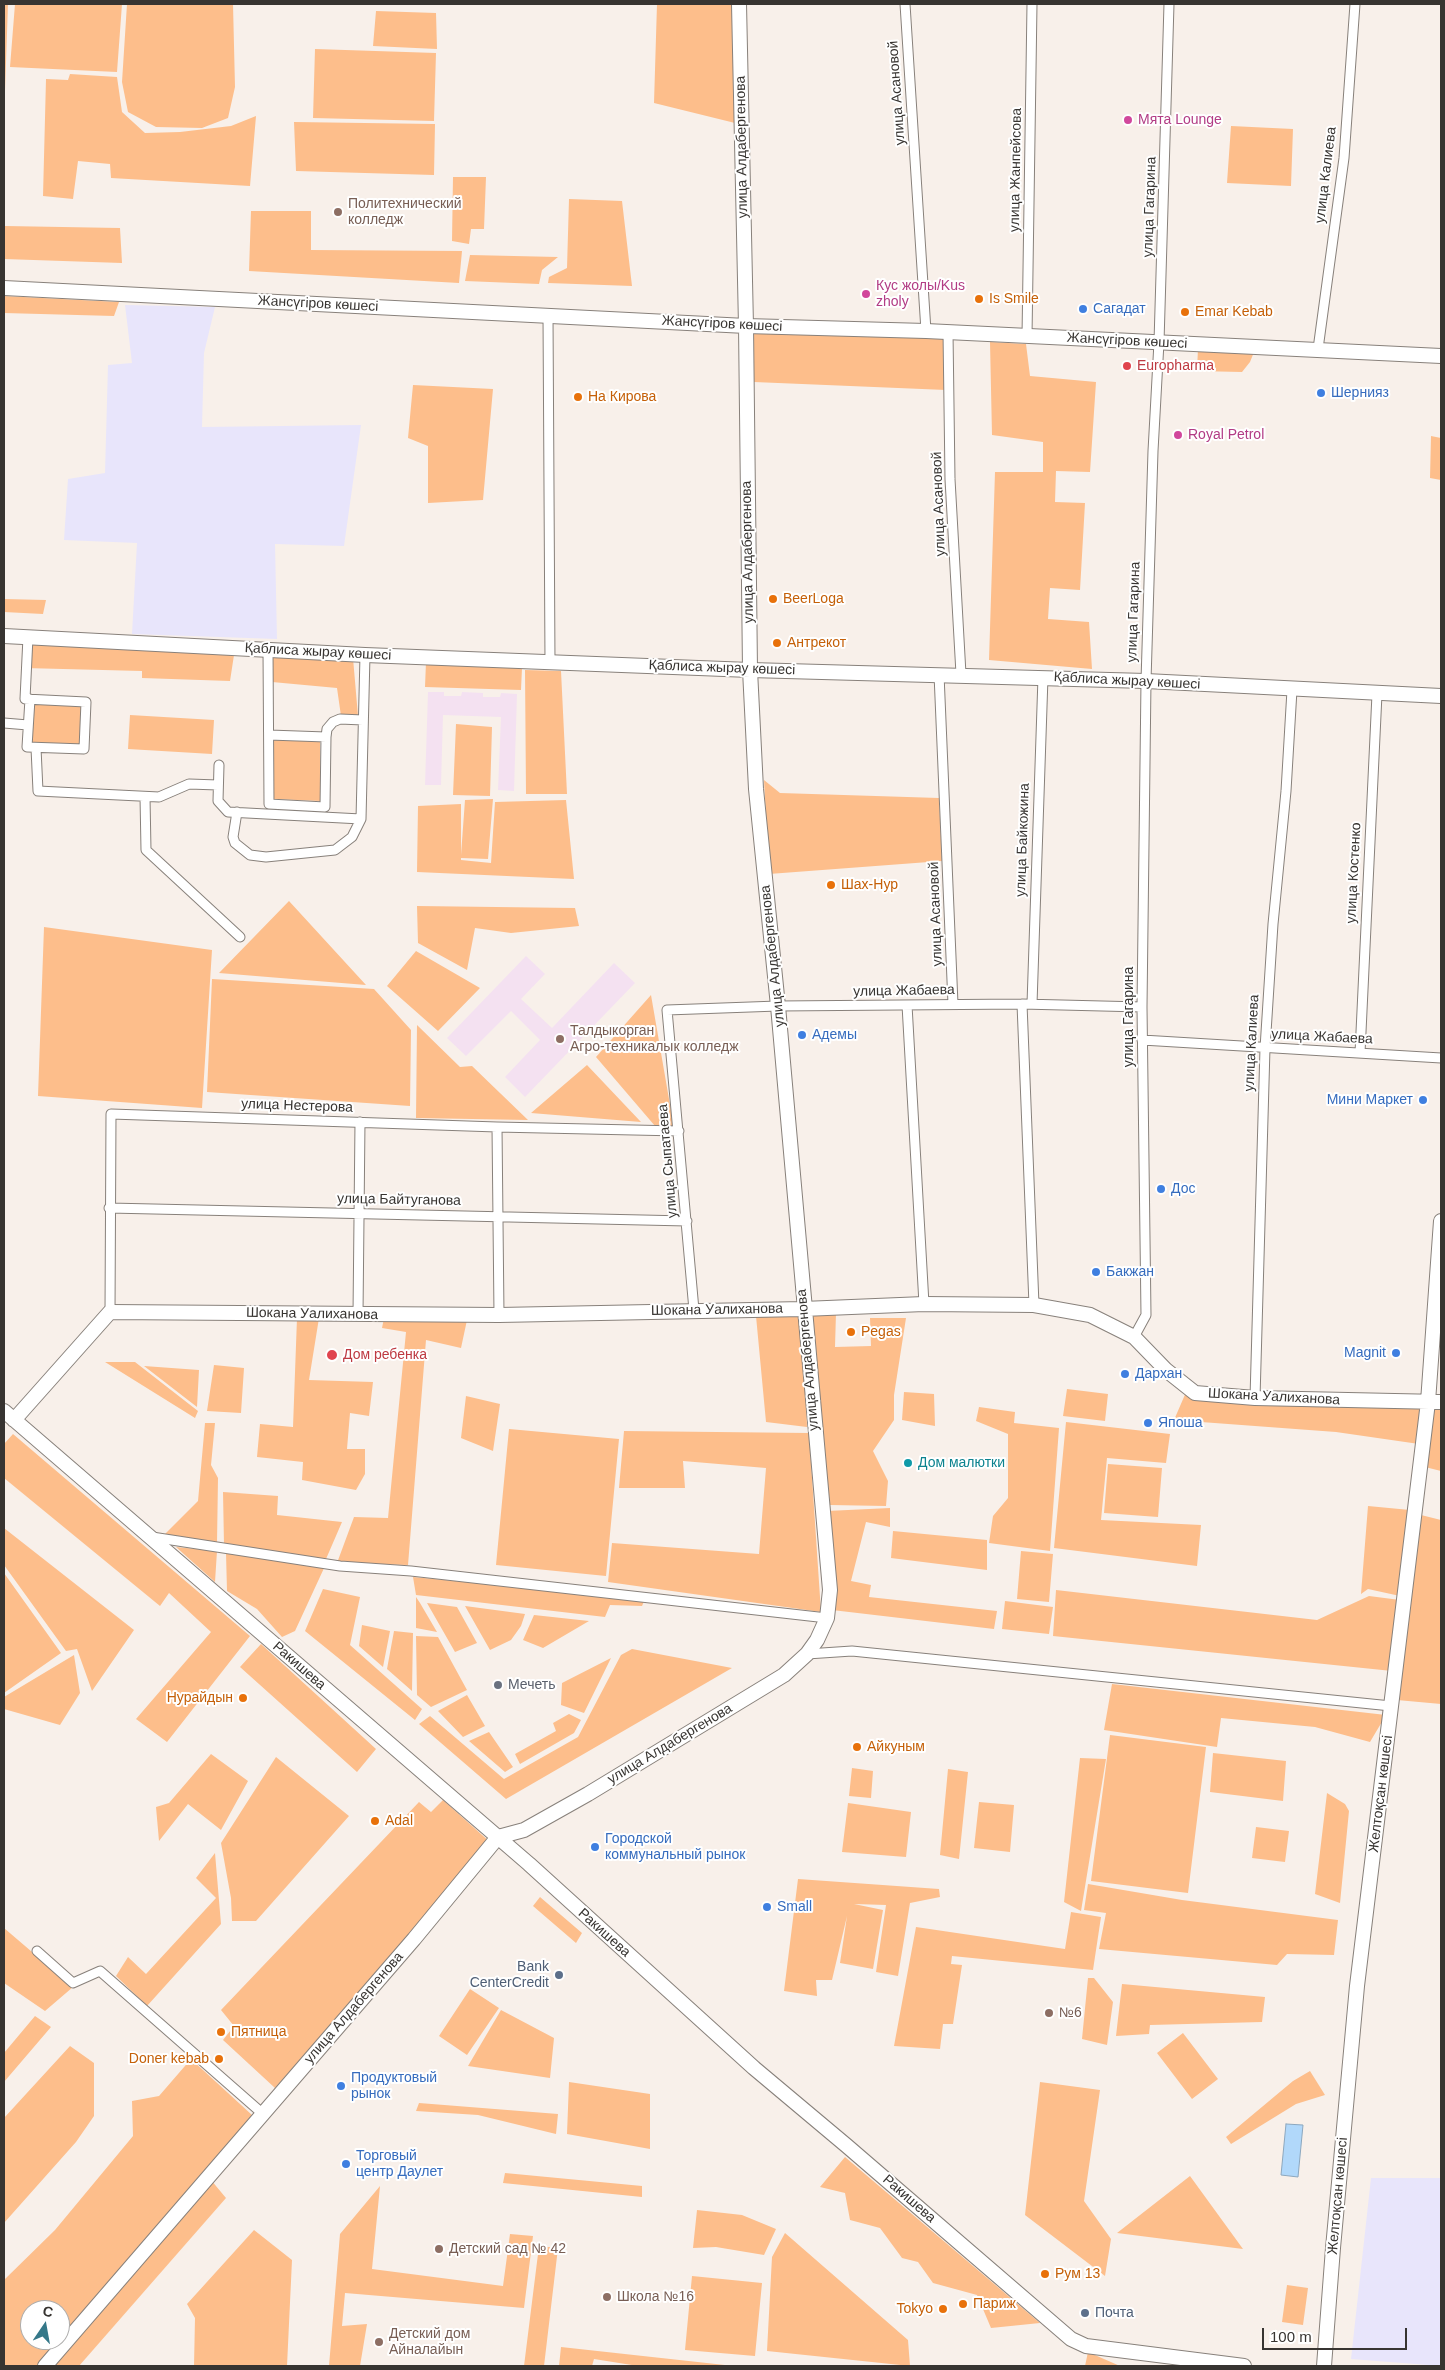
<!DOCTYPE html>
<html>
<head>
<meta charset="utf-8">
<style>
  body { margin:0 }
  #map { position:relative; width:1445px; height:2370px; overflow:hidden; background:#f8f0ea; font-family:Arial,sans-serif }
  canvas { display:block }
  .frame { position:absolute; inset:0; border:5px solid #373431; pointer-events:none }
  .north { position:absolute; left:20px; top:2300px; width:50px; height:50px; box-sizing:border-box; background:#fff; border:1px solid #afaead; border-radius:50%; rotate:12deg; font-size:14px; font-weight:700; line-height:20px; text-align:center; color:#373431 }
  .north::after { content:''; display:block; margin:auto; width:18px; height:22px; background:#357889; clip-path:polygon(50% 0,100% 100%,50% 72%,0 100%) }
  .scale { position:absolute; left:1262px; top:2328px; width:145px; height:22px; box-sizing:border-box; border:2px solid #373431; border-top:0; padding-left:6px; font-size:15px; line-height:18px; white-space:nowrap; color:#373431; -webkit-text-stroke:4px #fff; paint-order:stroke }
</style>
</head>
<body>
<div id="map">
<canvas width="1445" height="2370"></canvas>
<div class="frame"></div>
<div class="north">С</div>
<div class="scale">100 m</div>
</div>
<script>
const c = document.querySelector('canvas').getContext('2d');
c.lineJoin = 'round';
function paint(path, color) { c.fillStyle = color; c.fill(path, 'evenodd'); }
const poly = rows => new Path2D(rows.map(r => 'M' + r).join(''));
function strokePath(path, color, width, dash) { c.strokeStyle = color; c.lineWidth = width; c.lineCap = dash ? 'butt' : 'round'; c.setLineDash(dash || []); c.stroke(path); }
function write(font, color, halo, rows, align = 'center') {
  c.font = font + ' Arial,sans-serif'; c.lineWidth = 4; c.setLineDash([]); c.textBaseline = 'middle'; c.strokeStyle = halo; c.fillStyle = color; for (const [text, x, y, turn = 0] of rows) {
    c.save(); c.translate(x, y); c.rotate((+turn || 0) * Math.PI / 180); c.textAlign = isNaN(turn) ? turn : align; if (halo) c.strokeText(text, 0, 0); c.fillText(text, 0, 0); c.restore();
  }
}
paint(poly([
  [125,305,215,307,204,353,202,427,361,425,344,546,275,544,277,639,132,634,137,543,64,540,68,479,105,473,108,365,132,363],
  [1371,2178,1441,2178,1441,2366,1351,2359]
]), '#e8e5fb');
paint(poly([
  [428,692,444,692,444,696,461,696,462,692,483,693,483,697,500,697,501,693,517,694,514,791,498,790,501,717,443,715,441,785,425,785],
  [526,956,545,974,521,999,552,1028,614,963,635,983,525,1097,505,1077,540,1040,511,1011,466,1056,447,1038]
]), '#f4e1f1');
paint(poly([
  [4,4,8,4,4,120],
  [15,4,122,4,117,72,10,67],
  [127,4,233,4,235,87,228,118,202,128,156,127,128,112,122,82],
  [657,4,733,4,735,123,654,103],
  [376,11,436,13,437,49,373,46],
  [315,49,436,53,434,121,313,118],
  [70,74,117,77,122,112,145,133,180,132,231,126,256,116,250,186,111,178,110,164,78,161,73,199,43,196,46,79,68,80],
  [294,122,435,124,434,175,296,171],
  [1231,126,1293,129,1291,186,1227,183],
  [453,177,486,177,484,229,471,229,469,244,452,241],
  [569,199,622,201,632,286,548,283,549,277,567,268],
  [251,211,311,211,311,250,462,251,459,283,249,271],
  [5,226,120,228,122,263,4,259],
  [470,255,558,257,542,270,539,284,465,281],
  [4,296,119,302,114,316,4,313],
  [753,331,944,337,946,390,754,382],
  [990,342,1026,344,1030,376,1096,382,1090,472,1056,471,1055,502,1085,503,1080,590,1050,588,1048,619,1089,622,1092,669,989,660,995,472,1043,472,1043,442,992,435],
  [1198,348,1254,352,1250,362,1242,372,1197,371],
  [413,385,493,389,483,500,428,503,428,446,408,438],
  [1431,436,1441,438,1441,480,1430,478],
  [4,599,46,600,43,614,4,612],
  [23,642,234,655,230,681,142,678,142,671,24,668],
  [271,654,353,658,358,716,341,716,337,688,272,682],
  [426,662,522,668,521,690,425,687],
  [525,670,561,671,567,794,526,794],
  [32,703,82,704,81,746,31,743],
  [130,715,214,720,212,754,128,749],
  [456,724,492,727,490,796,453,795],
  [272,739,320,742,320,801,273,799],
  [764,780,780,793,939,798,942,861,769,874],
  [493,799,488,859,461,858,461,860,491,863,495,802,566,800,574,879,417,872,418,806,461,804,461,855,465,800],
  [289,901,366,985,219,973],
  [417,906,575,908,579,926,511,933,475,928,467,970,418,943],
  [44,927,212,950,202,1108,38,1096],
  [416,951,480,988,438,1031,387,986],
  [212,979,374,989,411,1030,410,1106,207,1092],
  [651,995,674,1128,655,1126,596,1057],
  [417,1025,460,1067,472,1066,528,1120,416,1118],
  [587,1065,641,1122,531,1113],
  [804,1313,807,1427,766,1422,756,1316],
  [836,1313,835,1347,871,1346,870,1318,906,1318,894,1395,894,1420,873,1451,888,1481,886,1506,830,1505,811,1314],
  [297,1318,319,1318,309,1380,373,1382,369,1416,350,1413,347,1449,365,1449,365,1474,356,1490,302,1480,303,1462,257,1457,260,1424,293,1427],
  [384,1318,467,1320,461,1348,426,1340,408,1565,337,1563,354,1517,388,1518,406,1332,382,1328],
  [105,1362,135,1362,198,1411,195,1418],
  [214,1365,244,1368,241,1413,207,1411],
  [144,1366,199,1370,197,1407],
  [1067,1389,1108,1394,1105,1421,1063,1416],
  [1187,1390,1425,1405,1419,1444,1336,1432,1174,1420],
  [904,1392,934,1394,935,1426,902,1420],
  [466,1396,500,1404,493,1451,461,1438],
  [979,1407,1015,1412,1014,1423,1059,1428,1050,1551,989,1543,993,1516,1008,1498,1008,1434,976,1421],
  [1432,1408,1441,1408,1441,1471,1425,1467],
  [1066,1422,1170,1434,1166,1463,1107,1458,1101,1520,1201,1525,1197,1566,1054,1548],
  [205,1423,215,1423,211,1465,218,1478,217,1543,164,1535,198,1501],
  [509,1429,619,1439,606,1576,496,1565],
  [624,1431,809,1433,821,1612,608,1582,612,1543,759,1554,766,1468,683,1461,685,1488,619,1488],
  [13,1434,250,1636,167,1742,136,1719,211,1632,169,1593,160,1606,4,1478,4,1444],
  [1108,1464,1162,1468,1158,1517,1104,1513],
  [223,1492,278,1496,277,1515,342,1522,326,1559,224,1545],
  [1368,1506,1410,1510,1400,1596,1368,1589,1361,1594],
  [890,1508,890,1527,866,1522,851,1581,871,1585,869,1597,997,1611,994,1629,832,1610,827,1511],
  [1417,1514,1441,1520,1441,1704,1397,1700],
  [4,1528,134,1630,92,1691,77,1649,66,1651,4,1565],
  [893,1531,987,1540,987,1570,891,1558],
  [176,1547,217,1551,215,1582],
  [1021,1551,1053,1554,1049,1602,1017,1599],
  [226,1553,325,1566,295,1631,282,1637,257,1609,227,1591],
  [4,1573,61,1653,4,1693],
  [413,1577,645,1599,642,1606,610,1605,605,1617,416,1595],
  [323,1589,360,1597,350,1645,422,1709,415,1720,305,1631],
  [1056,1590,1317,1620,1369,1596,1400,1600,1392,1671,1053,1636],
  [416,1597,420,1603,437,1632,416,1628],
  [1005,1601,1053,1607,1049,1634,1002,1629],
  [427,1603,457,1607,477,1643,455,1652],
  [465,1606,525,1614,521,1626,511,1640,490,1650],
  [534,1615,589,1621,543,1648,523,1640],
  [362,1625,390,1631,383,1667,359,1646],
  [394,1631,413,1633,412,1691,387,1669],
  [416,1636,438,1637,467,1690,431,1707,417,1695],
  [261,1644,376,1749,357,1772,240,1667],
  [632,1649,732,1668,506,1799,419,1724,430,1716,504,1779,578,1737,621,1655],
  [74,1655,80,1693,60,1725,4,1709,4,1697],
  [611,1658,584,1713,561,1705,562,1683],
  [1112,1684,1386,1715,1370,1742,1315,1727,1221,1718,1217,1747,1104,1730],
  [467,1695,485,1726,463,1737,438,1711],
  [569,1714,581,1720,574,1733,520,1764,515,1754,556,1731,553,1723],
  [489,1732,513,1767,505,1772,469,1741],
  [1110,1735,1206,1747,1188,1893,1091,1881],
  [1213,1753,1286,1761,1283,1801,1210,1792],
  [211,1754,248,1781,221,1830,188,1804,159,1841,156,1807,169,1803],
  [276,1757,349,1816,256,1921,232,1921,231,1898,221,1843],
  [1080,1758,1106,1759,1081,1911,1064,1902],
  [852,1768,873,1771,871,1798,849,1796],
  [948,1769,968,1772,959,1859,940,1855],
  [1327,1793,1345,1804,1349,1811,1340,1903,1315,1894],
  [443,1800,491,1843,275,2088,223,2040,234,2026,221,2010,419,1802,431,1812],
  [979,1802,1014,1805,1010,1852,974,1848],
  [848,1803,911,1812,906,1857,842,1852],
  [1256,1827,1289,1831,1285,1862,1252,1858],
  [215,1853,221,1924,147,2006,116,1976,128,1957,146,1974,216,1898,196,1878],
  [798,1879,939,1889,940,1897,910,1903,898,1976,876,1972,886,1905,854,1904,883,1910,873,1969,840,1963,847,1916,832,1980,816,1980,817,1996,784,1991],
  [1088,1884,1182,1900,1338,1920,1334,1955,1287,1954,1277,1965,1099,1949,1106,1913,1084,1910],
  [540,1897,582,1933,576,1943,533,1906],
  [1071,1912,1101,1917,1093,1970,952,1956,951,1964,962,1965,953,2024,943,2024,940,2049,894,2046,916,1927,1065,1949],
  [4,1928,73,1987,45,2011,4,1983],
  [1088,1978,1094,1978,1113,2002,1107,2045,1082,2039],
  [1122,1984,1265,1997,1262,2022,1150,2025,1149,2034,1116,2036],
  [470,1989,499,2008,467,2055,439,2036],
  [501,2010,554,2038,550,2078,468,2066],
  [35,2016,51,2027,4,2082,4,2053],
  [1183,2033,1218,2079,1192,2099,1157,2053],
  [70,2046,94,2063,94,2116,76,2142,4,2223,4,2118],
  [191,2059,252,2115,38,2366,4,2366,4,2280,55,2230,133,2136,132,2101,159,2096],
  [30,2310,60,2310,60,2340,30,2340],
  [1310,2071,1325,2095,1296,2104,1231,2144,1226,2137,1293,2081],
  [569,2082,650,2094,650,2149,567,2134],
  [1040,2082,1100,2090,1084,2201,1111,2239,1105,2276,1025,2215],
  [419,2103,558,2114,556,2134,478,2115,416,2111],
  [845,2157,1040,2323,991,2328,977,2295,933,2283,918,2262,902,2258,880,2228,850,2220,845,2193,820,2187],
  [505,2173,642,2186,642,2197,503,2183],
  [1190,2176,1243,2249,1117,2233],
  [211,2180,226,2198,79,2366,50,2366],
  [380,2186,372,2269,503,2286,510,2234,533,2236,524,2308,345,2293,342,2326,367,2324,360,2366,329,2366,340,2234],
  [697,2210,742,2215,776,2229,764,2255,716,2247,693,2248],
  [254,2230,292,2260,287,2366,194,2366,195,2318,187,2304],
  [785,2233,908,2340,910,2366,767,2351,772,2257],
  [539,2246,558,2248,544,2366,524,2366],
  [692,2276,762,2283,755,2356,685,2350],
  [1287,2285,1308,2288,1303,2325,1282,2322],
  [561,2347,734,2366,638,2366,594,2359,592,2366,559,2366],
  [1088,2352,1120,2366,1085,2366]
]), '#fdbe8b');
const water = poly([
  [1286,2124,1303,2125,1298,2177,1281,2175,1286,2124]
]);
paint(water, '#b1d8fa');
strokePath(water, '#8ca7be', 1);
const street = poly([
  [905,4,926,331],
  [548,315,550,662],
  [948,332,950,479,961,674],
  [1027,336,1032,4],
  [1318,349,1344,158,1355,4],
  [28,637,25,699,86,702,84,749,27,747,30,699],
  [268,650,269,804,325,807,326,737,269,735],
  [939,674,953,1004],
  [4,723,28,725],
  [326,737,327,729,333,722,340,719,363,720],
  [36,748,38,791,159,797,189,784,218,785],
  [219,765,218,801,228,812,361,819],
  [145,797,146,850,240,937],
  [237,812,233,837,235,843,250,855,266,857,335,850,352,837,361,819,365,655],
  [1022,1004,1034,1305],
  [1032,1004,1043,677],
  [907,1005,924,1304],
  [1142,1040,1441,1058],
  [1360,1053,1377,694],
  [497,1127,499,1315],
  [109,1208,687,1221],
  [694,1310,667,1010,778,1006,1022,1004,1142,1007],
  [110,1312,111,1114,497,1127,679,1131],
  [358,1314,360,1122],
  [1134,1337,1146,1315,1142,1007,1146,681,1153,451,1159,342,1169,4],
  [1255,1398,1265,1048,1273,924,1286,791,1292,690],
  [152,1537,340,1566,411,1571,827,1618],
  [807,1654,852,1651,1391,1706],
  [37,1951,73,1983,100,1971,263,2114]
]);
const secondary = poly([
  [4,288,746,326,926,331,1441,356],
  [4,636,365,655,750,670,1146,681,1441,696],
  [4,1411,529,1864,754,2068,847,2146,1071,2339,1086,2346,1244,2366],
  [14,1420,110,1312,499,1315,803,1309,924,1304,1034,1305,1090,1315,1134,1337,1166,1370,1195,1393,1255,1398,1441,1402],
  [45,2366,414,1939,498,1837,524,1830,588,1794,784,1675,807,1654,817,1640,827,1618,830,1590,778,1006,756,789,750,670,746,326,739,4],
  [1324,2366,1333,2248,1357,1986,1428,1402,1441,1221]
]);
strokePath(street, '#88817b', 11);
strokePath(secondary, '#88817b', 16);
strokePath(street, '#fff', 9);
strokePath(secondary, '#fff', 14);
for (const [x, y, r, color] of [
  [1128,120,5,"#d1479c"],
  [338,212,5,"#8d6e63"],
  [866,294,5,"#d1479c"],
  [979,299,5,"#e8710a"],
  [1083,309,5,"#3f7fe0"],
  [1185,312,5,"#e8710a"],
  [1127,366,5,"#e0444e"],
  [1321,393,5,"#3f7fe0"],
  [578,397,5,"#e8710a"],
  [1178,435,5,"#d1479c"],
  [773,599,5,"#e8710a"],
  [777,643,5,"#e8710a"],
  [831,885,5,"#e8710a"],
  [802,1035,5,"#3f7fe0"],
  [560,1039,5,"#8d6e63"],
  [1423,1100,5,"#3f7fe0"],
  [1161,1189,5,"#3f7fe0"],
  [1096,1272,5,"#3f7fe0"],
  [851,1332,5,"#e8710a"],
  [1396,1353,5,"#3f7fe0"],
  [332,1355,6,"#e0444e"],
  [1125,1374,5,"#3f7fe0"],
  [1148,1423,5,"#3f7fe0"],
  [908,1463,5,"#0f9aa8"],
  [498,1685,5,"#6b7280"],
  [243,1698,5,"#e8710a"],
  [857,1747,5,"#e8710a"],
  [375,1821,5,"#e8710a"],
  [595,1847,5,"#3f7fe0"],
  [767,1907,5,"#3f7fe0"],
  [559,1975,5,"#5c6f8a"],
  [1049,2013,5,"#8d6e63"],
  [221,2032,5,"#e8710a"],
  [219,2059,5,"#e8710a"],
  [341,2086,5,"#3f7fe0"],
  [346,2164,5,"#3f7fe0"],
  [439,2249,5,"#8d6e63"],
  [1045,2274,5,"#e8710a"],
  [607,2297,5,"#8d6e63"],
  [963,2304,5,"#e8710a"],
  [943,2309,5,"#e8710a"],
  [1085,2313,5,"#5c6f8a"],
  [379,2342,5,"#8d6e63"]
]) { const dot = new Path2D(); dot.arc(x, y, r, 0, 2 * Math.PI); c.fillStyle = color; c.fill(dot); strokePath(dot, '#fff', 2); }
write('14px', '#373431', '#fff', [
  ["улица Асановой",897,93,-94],
  ["улица Алдабергенова",742,147,-91],
  ["улица Жанпейсова",1016,170,-89],
  ["улица Калиева",1326,175,-83],
  ["улица Гагарина",1150,207,-88],
  ["Жансүгіров көшесі",318,304,3],
  ["Жансүгіров көшесі",722,324,3],
  ["Жансүгіров көшесі",1127,341,3],
  ["улица Асановой",939,504,-92],
  ["улица Алдабергенова",748,552,-91],
  ["улица Гагарина",1134,612,-88],
  ["Қаблиса жырау көшесі",318,652,3],
  ["Қаблиса жырау көшесі",722,668,2],
  ["Қаблиса жырау көшесі",1127,681,3],
  ["улица Байкожина",1023,840,-88],
  ["улица Костенко",1354,873,-87],
  ["улица Асановой",936,914,-92],
  ["улица Алдабергенова",773,956,-96],
  ["улица Жабаева",904,991,-1],
  ["улица Гагарина",1129,1017,-90],
  ["улица Жабаева",1322,1037,3],
  ["улица Калиева",1252,1043,-87],
  ["улица Нестерова",297,1106,2],
  ["улица Сыпатаева",668,1161,-95],
  ["улица Байтуганова",399,1200,1],
  ["Шокана Уалиханова",717,1310,-1],
  ["Шокана Уалиханова",312,1314,1],
  ["улица Алдабергенова",808,1360,-95],
  ["Шокана Уалиханова",1274,1397,3],
  ["Ракишева",299,1666,41],
  ["улица Алдабергенова",670,1744,-31],
  ["Желтоқсан көшесі",1381,1794,-83],
  ["Ракишева",604,1933,42],
  ["улица Алдабергенова",354,2008,-49],
  ["Желтоқсан көшесі",1338,2196,-85],
  ["Ракишева",909,2199,41]
]);
write('14px', '#b23c85', '#fff', [
  ["Мята Lounge",1138,120],
  ["Кус жолы/Kus",876,286],
  ["zholy",876,302],
  ["Royal Petrol",1188,435]
], 'left');
write('14px', '#785e54', '#fff', [
  ["Политехнический",348,204],
  ["колледж",348,220],
  ["Талдыкорган",570,1031],
  ["Агро-техникалык колледж",570,1047],
  ["№6",1059,2013],
  ["Детский сад № 42",449,2249],
  ["Школа №16",617,2297],
  ["Детский дом",389,2334],
  ["Айналайын",389,2350]
], 'left');
write('14px', '#c56008', '#fff', [
  ["Is Smile",989,299],
  ["Emar Kebab",1195,312],
  ["На Кирова",588,397],
  ["BeerLoga",783,599],
  ["Антрекот",787,643],
  ["Шах-Нур",841,885],
  ["Pegas",861,1332],
  ["Нурайдын",233,1698,"right"],
  ["Айкуным",867,1747],
  ["Adal",385,1821],
  ["Пятница",231,2032],
  ["Doner kebab",209,2059,"right"],
  ["Рум 13",1055,2274],
  ["Париж",973,2304],
  ["Tokyo",933,2309,"right"]
], 'left');
write('14px', '#366cbe', '#fff', [
  ["Сагадат",1093,309],
  ["Шернияз",1331,393],
  ["Адемы",812,1035],
  ["Мини Маркет",1413,1100,"right"],
  ["Дос",1171,1189],
  ["Бакжан",1106,1272],
  ["Magnit",1386,1353,"right"],
  ["Дархан",1135,1374],
  ["Япоша",1158,1423],
  ["Городской",605,1839],
  ["коммунальный рынок",605,1855],
  ["Small",777,1907],
  ["Продуктовый",351,2078],
  ["рынок",351,2094],
  ["Торговый",356,2156],
  ["центр Даулет",356,2172]
], 'left');
write('14px', '#be3a42', '#fff', [
  ["Europharma",1137,366],
  ["Дом ребенка",343,1355]
], 'left');
write('14px', '#0d838f', '#fff', [
  ["Дом малютки",918,1463]
], 'left');
write('14px', '#5b616d', '#fff', [
  ["Мечеть",508,1685]
], 'left');
write('14px', '#4e5e75', '#fff', [
  ["Bank",549,1967],
  ["CenterCredit",549,1983],
  ["Почта",1095,2313,"left"]
], 'right');
</script>
</body>
</html>
